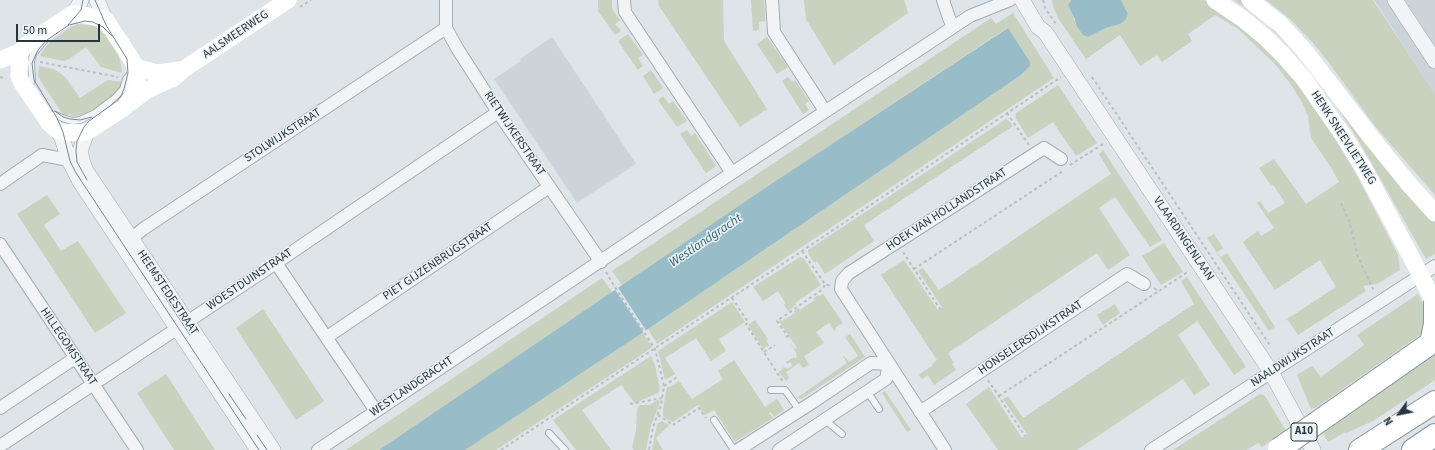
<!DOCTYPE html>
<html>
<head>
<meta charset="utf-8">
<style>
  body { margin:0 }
  #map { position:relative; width:1435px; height:450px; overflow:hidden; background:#dee4e7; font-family:"Source Sans 3",sans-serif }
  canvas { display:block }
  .north { position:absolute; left:1379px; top:394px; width:40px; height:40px; -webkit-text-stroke:3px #edf3f5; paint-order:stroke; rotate:237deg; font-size:11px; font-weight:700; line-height:16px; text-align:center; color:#27363e }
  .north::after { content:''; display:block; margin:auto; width:14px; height:18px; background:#27363e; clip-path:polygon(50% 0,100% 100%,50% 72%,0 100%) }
  .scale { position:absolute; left:16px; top:24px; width:84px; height:18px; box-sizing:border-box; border:2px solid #27363e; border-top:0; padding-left:5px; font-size:12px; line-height:14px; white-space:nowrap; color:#27363e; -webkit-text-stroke:3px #edf3f5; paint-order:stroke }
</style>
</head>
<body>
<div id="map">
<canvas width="1435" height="450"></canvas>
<div class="north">N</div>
<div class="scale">50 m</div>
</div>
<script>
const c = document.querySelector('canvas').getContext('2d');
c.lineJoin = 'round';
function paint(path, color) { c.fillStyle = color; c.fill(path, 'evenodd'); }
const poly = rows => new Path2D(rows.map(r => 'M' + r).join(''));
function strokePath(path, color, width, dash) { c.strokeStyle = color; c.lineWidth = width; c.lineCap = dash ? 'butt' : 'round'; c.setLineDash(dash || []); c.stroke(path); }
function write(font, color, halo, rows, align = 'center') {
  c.font = font + ' "Source Sans 3",sans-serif'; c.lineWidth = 3; c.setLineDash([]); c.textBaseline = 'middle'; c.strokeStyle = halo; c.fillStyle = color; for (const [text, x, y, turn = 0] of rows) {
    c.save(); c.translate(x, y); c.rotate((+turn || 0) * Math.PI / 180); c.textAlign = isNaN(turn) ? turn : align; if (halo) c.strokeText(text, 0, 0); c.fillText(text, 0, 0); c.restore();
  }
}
paint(poly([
  [1374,0,1435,0,1435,94,1378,6],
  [552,37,636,164,577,203,494,79,521,61,520,59]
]), '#ccd4d9');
paint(poly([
  [598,0,612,0,612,9,620,20,615,24,621,31,615,35,598,11],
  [658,0,723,0,724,41,767,109,740,127,659,6],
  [751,0,764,0,765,21,759,22,759,30,753,31],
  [804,0,904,0,908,13,834,65,806,19],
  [1052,0,1071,0,1069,1,1076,25,1088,37,1106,28,1120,24,1128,14,1121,0,1204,0,1218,7,1285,60,1326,123,1356,174,1398,255,1400,270,1377,284,1363,286,1366,291,1298,335,1287,319,1269,331,1207,238,1214,234,1223,248,1217,252,1221,257,1227,253,1275,327,1336,287,1320,260,1275,290,1243,242,1258,231,1261,236,1274,228,1257,203,1260,201,1268,213,1285,203,1274,186,1270,184,1259,168,1274,159,1306,204,1339,182,1332,169,1311,138,1308,116,1303,104,1290,83,1275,64,1237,28,1215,15,1188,34,1192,41,1162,62,1157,55,1140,66,1120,35,1086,59,1058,18,1053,6],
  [1234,0,1244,0,1278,28,1435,221,1435,254,1426,259,1360,143,1333,101,1306,64,1264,21],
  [1266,0,1373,0,1435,94,1435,195,1374,125,1327,60,1314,44,1290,19],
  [1013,13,1054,78,657,344,648,329,1021,75,1030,66,1030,62,1007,28,768,186,622,285,612,271,991,18,996,24],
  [79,24,95,26,108,38,118,53,121,65,122,73,101,67,86,47,69,59,64,61,40,56,44,49,52,40,71,27],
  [628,34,643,55,638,58,643,66,638,70,618,41],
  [767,37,788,67,777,74,757,44],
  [39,66,53,69,60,73,66,78,80,98,108,80,122,82,116,94,92,112,81,115,74,116,70,114,64,116,42,83,38,76],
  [651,70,663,88,654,94,643,76],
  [788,77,792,82,795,80,809,101,805,104,809,110,803,114,782,81],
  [1058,85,1097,143,1076,156,1053,122,1028,138,1015,117,1016,113],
  [663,96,669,104,673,101,687,121,677,127,658,100],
  [1006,119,1008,120,1013,126,864,225,874,241,825,274,817,261,814,263,808,253,808,250],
  [687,130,691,136,695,133,716,166,706,173,680,134],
  [1103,150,1162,240,1150,247,1115,197,1099,208,1130,255,1108,270,1097,253,948,353,954,363,952,364,956,370,934,385,928,375,922,379,919,375,933,365,932,364,937,360,881,275,904,260,938,310,942,307,918,271,923,268,939,290,1111,174,1099,154],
  [47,195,60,214,44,225,61,251,78,241,126,313,95,333,17,214],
  [1164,243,1183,272,1161,285,1142,256],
  [800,257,804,259,821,285,795,303,796,305,788,311,784,305,785,303,784,301,778,291,763,301,753,287],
  [1187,277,1246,367,1234,375,1197,321,1178,335,1210,385,1194,395,1183,379,1077,450,998,450,966,404,989,387,1022,438,1027,434,1003,399,1008,396,1023,418,1194,304,1181,281],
  [602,278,612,292,379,450,346,450],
  [823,294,843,323,836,327,835,332,829,323,816,332,824,343,804,356,809,365,803,368,799,363,786,372,789,378,786,381,779,372,784,367,787,369,792,366,791,362,787,364,786,362,794,357,795,359,797,357,796,355,797,354,790,343,795,349,797,348,779,321,781,320,782,321,795,313,794,311,799,308,800,310,815,300,814,298,818,295,819,296],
  [1418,294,1427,311,1424,337,1420,335,1317,407,1311,409,1297,375,1312,366,1321,377,1364,345,1357,335],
  [732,302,745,322,719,339,726,351,711,361,696,338,665,358,675,374,665,380,658,351],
  [1115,304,1120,313,1103,325,1097,315],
  [263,309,324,401,296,420,236,328],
  [755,320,768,339,766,341,769,345,763,349,748,325],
  [642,332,652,347,647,351,496,450,465,450],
  [850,334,865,357,801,399,797,398,847,363,843,356,844,356,849,362,858,356,845,337],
  [1435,348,1435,380,1373,421,1346,433,1345,432,1328,442,1322,431],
  [651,356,655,365,660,389,658,393,635,403,621,385,582,410,611,450,576,450,553,420],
  [734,360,765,407,777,399,784,410,774,417,771,412,769,413,773,418,735,442,714,410,705,415,698,405,673,422,666,419,663,415,663,409,667,386,669,387,679,381,692,399,723,379,718,371],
  [166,374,215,450,174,450,137,393],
  [885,391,911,430,907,432,882,393],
  [1260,394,1265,396,1286,431,1262,447,1258,443,1247,450,1173,450],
  [657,400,660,401,659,406,651,425,646,450,634,450,632,447,636,431,637,409,640,405,650,405],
  [662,421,669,425,656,438,663,450,652,450,657,424]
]), '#c9d1bf');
paint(poly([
  [1071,0,1121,0,1128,14,1125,20,1120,24,1106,28,1088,37,1083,35,1076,25,1075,19,1068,5],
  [1008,28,1030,62,1030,66,1021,75,648,329,465,450,379,450,768,186]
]), '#98bdc8');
paint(poly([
  [617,286,647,332,644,333,614,288]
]), '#dee4e7');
const service = poly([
  [28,89,32,80,31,62,33,54,44,41],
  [47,114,55,115,65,119,73,121,80,120,95,113,115,98,123,89,126,79,133,71],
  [771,390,785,390,800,411],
  [867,391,879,409],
  [714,420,734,450],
  [825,420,842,434],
  [549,433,565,450]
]);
const minor = poly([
  [446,0,446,28,457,48,498,112,601,262],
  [624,0,625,12,732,173],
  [772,0,774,32,825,111],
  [943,0,949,18,953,27],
  [0,184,42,155,69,160],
  [0,244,137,450],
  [125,244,143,229,446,28],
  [276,263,376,411],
  [327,337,549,187],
  [0,408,75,358],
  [920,412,1127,274,1144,284],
  [0,446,276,263,498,112],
  [318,450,732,173,970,16,1010,0],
  [738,450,813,402,871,363,889,364],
  [779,450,886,379,889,364],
  [945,450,841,289,842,281,849,273,1044,148,1061,159],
  [1151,450,1435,266]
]);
const tertiary = poly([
  [97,0,105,19],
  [1022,0,1038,27,1045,32,1271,372,1313,450],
  [1395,0,1435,61],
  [72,14,78,7,81,0],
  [57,130,62,138,69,160,79,180,258,450],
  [88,131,85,137,80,151,82,160,86,171,273,450]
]);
const motorway = poly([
  [1431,343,1435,324,1435,304],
  [1328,415,1435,340],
  [1360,450,1435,402],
  [1413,450,1435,435]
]);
strokePath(service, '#a3acb1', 8);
strokePath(minor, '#a3acb1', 14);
strokePath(tertiary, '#a3acb1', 16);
strokePath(motorway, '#85969e', 24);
strokePath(poly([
  [1043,0,1045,8,1056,24],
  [300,7,311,0],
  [40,62,118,77],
  [0,77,6,79],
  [1092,77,1271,347],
  [1007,113,1029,145],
  [1070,165,1103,144],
  [1341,203,1349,220,1358,257,1374,291],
  [802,251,825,284,830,286],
  [903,252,940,309],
  [914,269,1063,171],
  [606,272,613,284,655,349,664,386,661,405,653,427,649,450],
  [1154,288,1159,291,1189,271],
  [732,298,748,322,746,324,783,382],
  [786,337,788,336,777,321,823,289,825,284],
  [764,352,775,345],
  [988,380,1025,436],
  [664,386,677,377],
  [999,396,1159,291],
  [630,404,662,398],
  [658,415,673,425,699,408,706,418],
  [501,450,802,251,1061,77]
]), '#b8bfc2', 2, [3, 3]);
strokePath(service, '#f0f4f6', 6);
strokePath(minor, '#f0f4f6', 12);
strokePath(tertiary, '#f0f4f6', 15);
strokePath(poly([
  [1215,0,1243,19,1266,38,1284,56,1304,79,1345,138,1363,167,1409,253],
  [1250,0,1280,24,1304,50,1374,141,1408,183,1435,213],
  [72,14,78,14,105,19,132,60,135,67,137,81,133,95,125,107,88,131,80,133,63,132,57,130,49,123,22,83,19,76,20,52,26,45,72,14],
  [0,60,20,52],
  [135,67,157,73,180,70],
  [130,103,147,90,174,78,184,69,288,0]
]), '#fff', 17);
strokePath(motorway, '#fff', 22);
strokePath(poly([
  [68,25,81,10,83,0],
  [112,36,103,27,93,22,85,21,69,25,47,40,38,50,32,63,34,80,57,118,63,132,70,161,76,173,259,450],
  [55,111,63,117,70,119,80,120,92,117],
  [87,180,77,162,76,151,77,141,84,127,89,121,110,106,121,96,124,89,128,73,127,59,106,25,95,0],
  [163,294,190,335],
  [229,394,246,419],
  [257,435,267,450]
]), '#778891', 1);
const motorwayBridge = poly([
  [1279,449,1328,415]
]);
strokePath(motorwayBridge, '#85969e', 24, []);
strokePath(poly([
  [1409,253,1435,304]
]), '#fff', 17);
strokePath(motorwayBridge, '#fff', 22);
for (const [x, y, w] of [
  [1304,432,26]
]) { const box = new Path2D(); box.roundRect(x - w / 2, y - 9, w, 18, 3); c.fillStyle = '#edf3f5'; c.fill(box); strokePath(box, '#27363e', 1); }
write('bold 11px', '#27363e', null, [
  ["A10",1304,432]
]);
write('12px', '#27363e', '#edf3f5', [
  ["AALSMEERWEG",236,35,-34],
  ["RIETWIJKERSTRAAT",514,134,56],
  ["STOLWIJKSTRAAT",283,136,-33],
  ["HENK SNEEVLIETWEG",1343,138,57],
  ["HOEK VAN HOLLANDSTRAAT",947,210,-33],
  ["VLAARDINGENLAAN",1183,239,56],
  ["PIET GIJZENBRUGSTRAAT",438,262,-34],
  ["WOESTDUINSTRAAT",250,280,-34],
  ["HEEMSTEDESTRAAT",167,293,56],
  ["HONSELERSDIJKSTRAAT",1031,338,-34],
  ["HILLEGOMSTRAAT",68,347,56],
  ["NAALDWIJKSTRAAT",1293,358,-33],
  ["WESTLANDGRACHT",412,387,-34]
]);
write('italic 13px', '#316172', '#edf3f5', [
  ["Westlandgracht",706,241,-34]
]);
</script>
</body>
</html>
